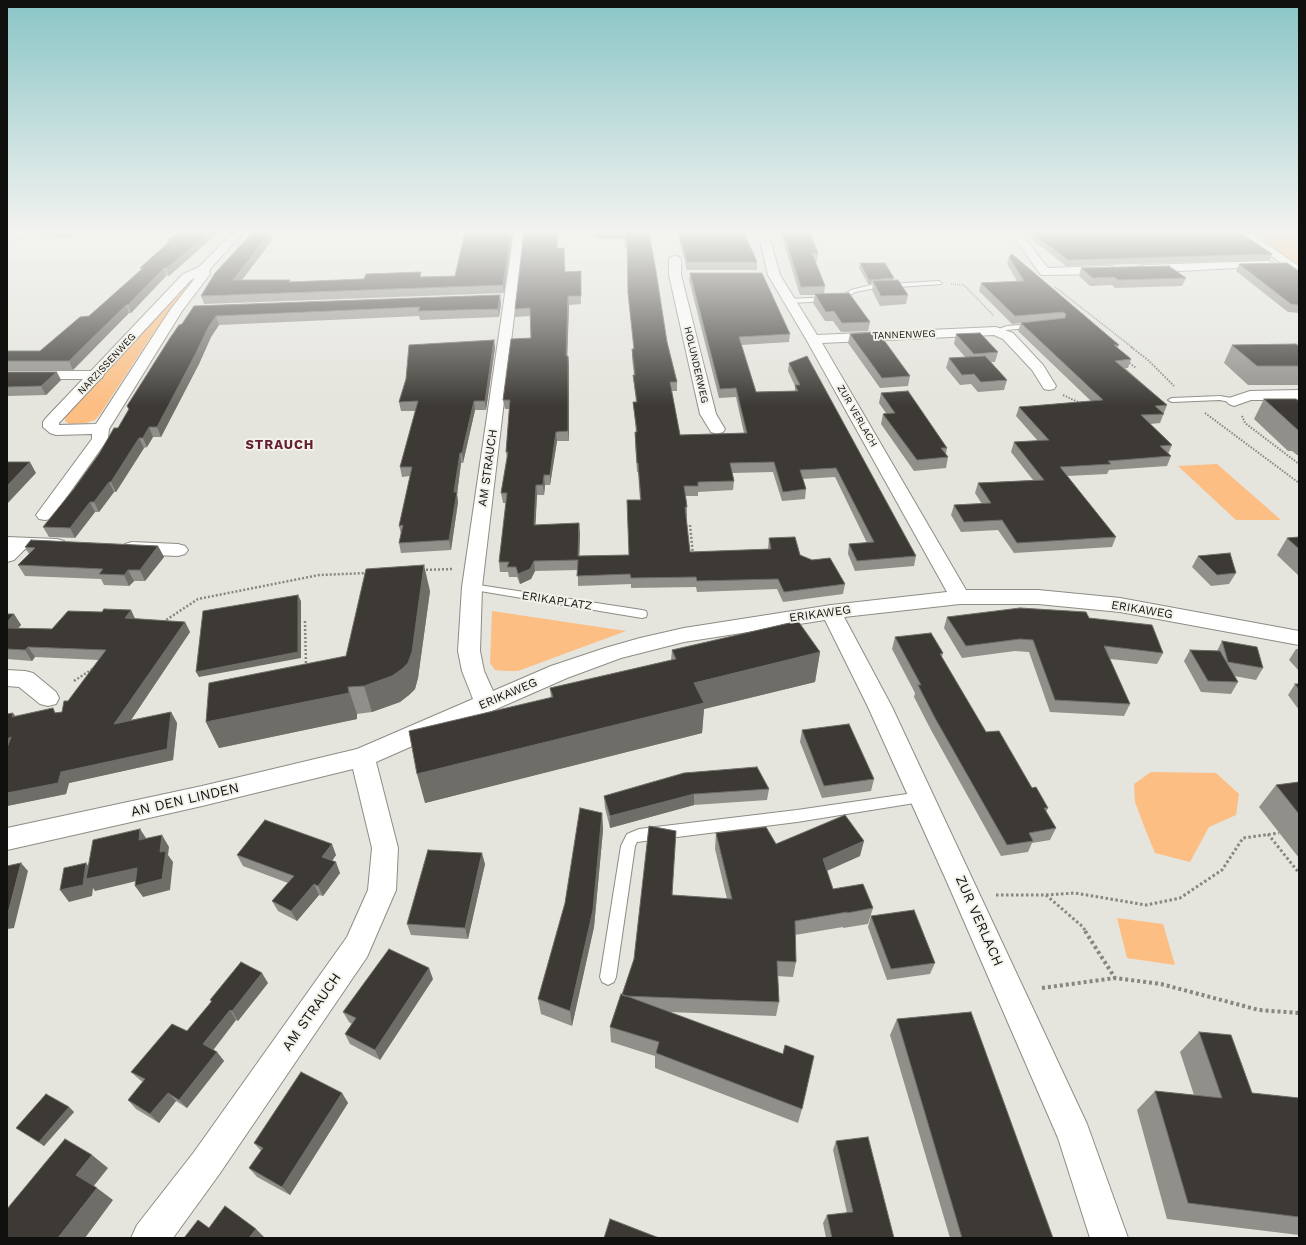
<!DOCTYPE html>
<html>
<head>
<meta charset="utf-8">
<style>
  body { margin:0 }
  #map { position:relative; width:1306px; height:1245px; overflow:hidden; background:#e5e4dd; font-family:"Work Sans",sans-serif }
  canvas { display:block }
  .frame { position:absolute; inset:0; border:8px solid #10100e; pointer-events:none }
</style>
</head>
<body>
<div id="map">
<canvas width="1306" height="1245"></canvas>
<div class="frame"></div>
</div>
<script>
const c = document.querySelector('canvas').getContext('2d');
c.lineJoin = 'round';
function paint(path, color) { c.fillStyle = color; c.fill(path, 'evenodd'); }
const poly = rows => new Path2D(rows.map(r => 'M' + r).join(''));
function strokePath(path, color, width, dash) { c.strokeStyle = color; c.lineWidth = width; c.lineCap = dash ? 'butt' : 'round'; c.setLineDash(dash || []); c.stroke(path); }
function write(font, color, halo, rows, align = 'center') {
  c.font = font + ' "Work Sans",sans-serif'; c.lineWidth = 4; c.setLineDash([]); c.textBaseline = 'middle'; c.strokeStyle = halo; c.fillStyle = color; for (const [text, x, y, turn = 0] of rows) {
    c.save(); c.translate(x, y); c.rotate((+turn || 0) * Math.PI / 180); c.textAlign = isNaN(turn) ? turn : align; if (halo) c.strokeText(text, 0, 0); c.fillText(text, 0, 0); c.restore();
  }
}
paint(poly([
  [1250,232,1299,232,1299,266,1266,242],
  [192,278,195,278,152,335,100,414,95,420,86,423,69,424,65,421,65,417,72,408],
  [1217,464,1281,520,1236,520,1178,466],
  [492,611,626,631,518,671,505,671,495,670,490,663],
  [1151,772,1216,773,1239,794,1236,815,1209,827,1190,862,1155,853,1144,826,1135,802,1134,784],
  [1117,918,1163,924,1175,965,1127,958]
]), '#fcbe83');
const lane = poly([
  [939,281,942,283,941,284,871,289,855,292,847,297,832,301,789,303,786,301,789,299,832,297,843,295,851,290,871,285,939,281],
  [1033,324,1036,326,1035,327,1007,330,996,333,993,331,1007,326,1033,324],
  [1220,396,1237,399,1238,401,1234,403,1220,400,1172,402,1168,400,1172,398,1220,396],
  [472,584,642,610,646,611,647,614,646,617,642,618,468,589,467,587,468,585,472,584],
  [921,792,926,793,928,797,926,801,921,802,797,822,637,842,635,846,616,977,614,982,608,985,602,982,600,977,621,846,627,834,639,829,797,810,921,792]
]);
const street = poly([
  [233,232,244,232,209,270,210,274,182,311,109,429,108,439,51,519,45,520,39,519,36,515,92,439,92,434,56,435,50,433,43,427,43,422,45,419,83,379,7,379,7,371,91,371,183,274,199,267,233,232],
  [195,278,170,310,96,424,59,425,59,423,100,379,102,378,104,374,191,280,195,278],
  [514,232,524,232,482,587,480,651,484,671,493,691,551,666,605,648,640,638,684,628,831,605,947,592,806,339,768,275,758,232,768,232,780,275,817,335,996,327,1013,333,1043,365,1056,386,1054,389,1049,390,1044,389,1032,370,1003,339,994,335,822,343,966,590,1038,590,1120,598,1299,631,1299,645,1120,612,1038,604,960,604,844,617,892,707,1087,1124,1128,1238,1090,1238,1058,1138,947,882,868,707,825,620,684,642,621,658,567,678,376,762,398,848,396,890,367,957,218,1176,173,1238,131,1238,137,1225,194,1152,347,937,368,890,372,848,353,769,202,806,7,850,7,828,202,786,357,749,473,699,462,671,458,651,462,587,514,232],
  [1010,232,1020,232,1048,268,1110,266,1114,268,1116,270,1114,272,1110,274,1041,275,1010,232],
  [1238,232,1249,232,1299,266,1299,275,1295,273,1238,232],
  [675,256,679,257,681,259,681,275,716,414,725,429,723,432,717,434,711,432,700,414,669,275,669,259,671,257,675,256],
  [1268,261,1272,262,1274,264,1272,266,1143,273,1139,271,1137,269,1139,267,1143,265,1268,261],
  [1299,390,1299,400,1251,400,1234,406,1229,404,1226,401,1229,398,1250,391,1299,390],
  [7,537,57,539,64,541,66,545,64,549,57,551,25,549,14,560,7,562,7,537],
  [132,542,178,544,185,546,188,550,185,554,178,556,132,554,125,552,122,548,125,544,132,542],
  [7,670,25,671,33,673,56,692,59,698,56,704,48,706,40,704,19,687,7,686,7,670]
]);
const secondary = poly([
  [14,232,27,232,25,234,7,243,7,235,14,232]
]);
strokePath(lane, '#8d8c85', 2);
strokePath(street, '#8d8c85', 2);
strokePath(secondary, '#8d8c85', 2);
strokePath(poly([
  [951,284,964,285,994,316],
  [1055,287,1133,348]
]), '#878681', 1.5, [1, 1]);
strokePath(poly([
  [1131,347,1148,360,1174,386],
  [1127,361,1136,368],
  [1063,395,1080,403],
  [1205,413,1299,483],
  [1242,416,1245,423,1299,464]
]), '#878681', 2, [1.5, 1.5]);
strokePath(poly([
  [690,525,693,555],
  [422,570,453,569],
  [305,621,306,666],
  [163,622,198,599,319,575,367,573],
  [74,681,94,668]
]), '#878681', 2.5, [2, 2]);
strokePath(poly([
  [1268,834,1299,873],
  [996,895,1046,895,1075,893,1146,905,1180,898,1222,870,1243,838,1279,833],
  [1046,895,1083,927,1086,932]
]), '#878681', 3, [2.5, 2.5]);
strokePath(poly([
  [1085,931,1115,978],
  [1042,988,1115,978,1161,984,1259,1010,1299,1013]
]), '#878681', 4, [3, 3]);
paint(lane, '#fff');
paint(street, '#fff');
paint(secondary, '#fff');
paint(poly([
  [36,232,78,232,70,237,38,236],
  [179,232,173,272,169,276,166,276,131,313,129,313,73,370,7,370,7,351,40,351,89,316,141,270,140,268,168,243,167,240],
  [513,232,504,293,204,304,201,296,272,240,242,280,290,280,291,282,422,277,455,276],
  [595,232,649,232,667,342,677,382,677,391,671,391,680,435,744,433,736,397,719,398,689,280,690,273,790,334,789,342,741,345,756,392,795,391,795,386,788,371,789,363,916,556,914,566,855,571,848,554,849,544,867,543,835,477,803,479,806,489,805,499,782,501,773,472,732,473,734,481,733,490,698,492,698,496,686,496,687,507,687,517,686,517,690,552,768,549,769,538,800,555,845,584,843,594,783,602,777,589,697,592,696,587,631,588,631,584,578,586,578,570,535,571,531,579,520,584,517,577,509,577,508,572,500,572,499,562,506,503,503,503,501,493,507,458,506,452,510,409,505,409,503,400,531,338,530,316,515,317,515,309,557,248,565,272,581,271,581,304,569,305,567,356,568,356,569,364,569,441,557,441,550,485,545,485,544,495,537,495,535,525,580,533,579,556,629,555,640,500,638,472,637,472,635,442,635,432,636,432,634,411,633,402,636,402,633,375,634,375,632,358,632,349,634,349,629,301,627,247,625,247,625,239,595,239],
  [677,232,747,232,747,234,745,234,757,262,757,270,687,270],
  [780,232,809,232,818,253,817,261,815,261,825,286,824,294,870,322,868,331,841,332,833,321,825,321,813,303,815,295,800,295],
  [1023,232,1239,232,1272,254,1270,260,1066,266],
  [1009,257,1119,345,1117,348,1131,359,1128,368,1125,368,1167,405,1160,423,1150,424,1172,445,1168,454,1171,456,1167,466,1109,470,1107,474,1067,476,1116,537,1112,547,1014,553,998,530,961,532,951,515,954,505,982,504,975,493,978,483,1033,480,1011,452,1014,442,1038,441,1016,416,1019,407,1091,401,1018,331,1021,323,1012,324,979,291,981,283,1017,281,1007,264],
  [860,263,894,278,893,280,908,295,906,304,880,306,872,290,873,283,868,284,859,268],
  [1239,264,1299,271,1299,313,1288,312,1236,271],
  [1081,268,1186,278,1182,286,1115,288,1112,285,1090,286,1079,276],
  [500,295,501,304,499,317,420,320,419,316,219,325,211,337,199,364,161,437,153,437,147,447,144,448,116,492,114,492,99,512,95,512,75,538,49,537,43,527,73,490,118,428,129,410,127,406,194,306],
  [850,334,910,376,908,386,880,388,848,343],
  [956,334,998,352,995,362,991,362,1007,380,1004,390,978,392,971,384,960,385,946,368,949,358,965,357,954,344],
  [494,340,495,348,486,410,475,410,463,463,461,463,457,494,458,502,451,550,401,553,399,543,401,534,399,526,410,476,402,477,400,467,416,411,401,411,399,402],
  [1232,345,1299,346,1299,385,1248,385,1224,363],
  [7,372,61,380,46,395,7,396],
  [881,393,947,448,946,454,948,457,946,468,914,471,881,424,883,414,886,413,879,403],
  [1264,399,1299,401,1299,455,1297,455,1292,451,1288,451,1254,419],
  [1299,537,1299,576,1277,555,1287,538],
  [158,546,164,557,145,581,134,581,129,586,104,585,101,579,25,576,18,565,29,554,25,547],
  [1198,556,1236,573,1229,584,1211,586,1192,567],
  [430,591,418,678,415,689,409,695,400,702,372,712,357,714,357,719,219,748,206,722,346,656],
  [131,610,135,619,185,622,190,632,131,720,171,712,177,723,173,760,69,783,66,794,7,806,7,714,16,716,62,712,68,701,99,660,35,657,32,661,7,659,7,614,14,614,21,625,18,628,52,629,102,612],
  [947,617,1089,618,1163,653,1157,664,1110,659,1130,704,1124,716,1050,712,1029,652,1015,651,962,658,944,628],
  [895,637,943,653,942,657,986,732,1048,808,1046,812,1056,828,1050,840,1032,843,1028,852,1001,856,931,730,914,697,915,693,892,649],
  [1222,641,1263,668,1256,680,1234,676,1238,682,1231,694,1201,692,1184,661,1190,650,1217,651],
  [1296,649,1299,649,1299,671,1289,660],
  [672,650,820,652,815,682,704,709,702,733,425,803,551,698,550,688,671,660],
  [1295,684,1299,684,1299,710,1288,695],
  [802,730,874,779,871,791,822,798,800,742],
  [1299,782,1299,858,1259,807,1276,785],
  [769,789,767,800,694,805,610,828,605,808,604,796],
  [602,813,603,830,594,927,572,1026,541,1014,538,999],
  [716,833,776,844,860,856,827,871,833,889,873,908,868,924,843,928,843,927,795,935,796,962,793,977,777,976,779,1002,776,1016,668,1012,802,1109,798,1123,655,1068,655,1056,611,1042,610,1027,675,846,672,895,727,899,715,849],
  [237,855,336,855,332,861,340,873,323,896,319,895,297,921,278,911,272,901,288,883,243,866],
  [485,864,468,939,411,935,407,924],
  [871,916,935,963,930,974,887,980,868,927],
  [433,979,380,1060,350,1044,345,1034,352,1024,349,1022,343,1012],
  [268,983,238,1021,236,1020,213,1050,217,1052,224,1061,187,1108,176,1101,159,1123,136,1109,128,1100,143,1082,140,1080,131,1072,187,1031,211,1002,210,1000],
  [897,1019,1053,1238,950,1238,890,1035],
  [1199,1032,1252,1093,1299,1098,1299,1235,1167,1219,1137,1110,1155,1091,1194,1095,1180,1052],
  [342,1093,348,1103,290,1195,257,1177,249,1168,261,1151,254,1143],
  [69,1107,74,1112,44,1146,16,1128],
  [836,1141,894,1238,826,1238,823,1223,827,1215,847,1213,833,1150]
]), '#918f89');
paint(poly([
  [68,232,78,232,70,237],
  [209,232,219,232,169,276,166,268],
  [270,232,272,240,236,288,233,280],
  [511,232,514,232,513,232,504,293,503,285],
  [557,232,558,232,557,256],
  [164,268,166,276,131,313,128,305],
  [872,279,871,284,868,284,869,280],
  [500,295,501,304,499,317,498,309],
  [568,296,569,305,567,364,566,356],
  [126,305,129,313,73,370,69,361],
  [216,316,219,325,211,337,199,364,161,437,157,427,208,328],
  [494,340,495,348,486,410,485,401],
  [568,356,569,364,569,441,568,431],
  [57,372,61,380,46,395,41,386],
  [474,401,475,410,463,463,462,453],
  [149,427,153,437,147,447,143,438],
  [556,432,557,441,550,485,550,475],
  [139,438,144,448,116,492,111,482],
  [460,453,461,463,457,494,458,502,451,550,449,540,454,492],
  [30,462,36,473,7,504,7,486],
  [544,475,545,485,544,495,543,485],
  [109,482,114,492,99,512,94,502],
  [536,485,537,495,535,535,534,525],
  [90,502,95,512,75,538,70,528],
  [579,523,580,533,579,566,578,556],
  [158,546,164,557,145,581,140,570],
  [534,561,535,571,531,579,520,584,518,574],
  [424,565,430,591,418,678,415,689,409,695,400,702,372,712,364,686],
  [128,570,134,581,129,586,124,575],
  [298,595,301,601,301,658,199,677,196,672],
  [131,610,136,621,125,618],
  [14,614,21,625,9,638,7,635,7,622],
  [185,622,190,632,121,735,114,724],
  [28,647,35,657,32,661,25,650],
  [820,652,815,682,704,709,702,733,425,803,417,774,694,683],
  [348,687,357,714,357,719,219,748,206,722],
  [171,712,177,723,173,760,69,783,66,794,7,806,7,793,61,772],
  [13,713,21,724,12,717],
  [11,737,7,754,7,739],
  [694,794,694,805,610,828,610,816],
  [602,813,603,830,594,927,572,1026,570,1011],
  [140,829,148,841,139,840],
  [162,835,169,847,168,855,173,862,170,890,143,897,135,886,160,852],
  [864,841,860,856,819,874,823,859],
  [332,844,336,855,327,868,322,857],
  [482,853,485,864,468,939,465,928],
  [336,862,340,873,323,896,318,886],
  [21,863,28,871,14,928,7,929,7,917],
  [86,863,95,874,137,868,145,879,95,891,93,888,92,896,69,902,60,890],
  [314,884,319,895,297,921,291,911],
  [429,968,433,979,380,1060,375,1050],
  [262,973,268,983,238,1021,232,1011],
  [230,1010,236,1020,211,1053,203,1044],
  [217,1052,224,1061,187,1108,179,1100],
  [168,1093,176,1101,159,1123,150,1114],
  [342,1093,348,1103,290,1195,282,1187],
  [69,1107,74,1112,44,1146,39,1142],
  [92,1155,108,1168,93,1187,76,1175],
  [97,1188,113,1200,85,1238,58,1238],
  [256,1229,264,1237,263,1238,249,1238]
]), '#6f6d67');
const building = poly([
  [179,232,209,232,171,265,166,268,164,268,128,305,126,305,69,361,7,361,7,351,40,351,80,317,89,316,143,268,140,268,171,240,167,240,179,232],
  [253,232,270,232,233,280,290,280,289,282,364,279,366,274,421,272,420,277,455,276,465,232,511,232,503,285,201,296,215,273,253,232],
  [524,232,557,232,557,248,564,248,565,272,581,271,581,296,568,296,566,356,568,356,568,431,556,432,550,475,544,475,543,485,536,485,534,525,579,523,578,556,629,555,627,500,641,500,638,463,637,463,635,432,637,432,633,402,637,402,633,375,635,375,632,349,634,349,628,293,627,239,625,240,625,232,595,232,649,232,656,271,667,342,677,382,670,382,680,435,747,433,736,388,720,389,690,273,762,273,790,334,739,337,756,392,798,391,795,385,800,385,789,363,807,356,916,556,857,561,849,544,874,542,836,468,800,470,806,489,783,492,774,462,730,463,734,481,698,482,698,486,684,486,687,507,685,507,690,552,771,549,769,538,795,537,800,555,812,560,830,558,845,584,784,592,778,579,697,581,696,577,631,578,630,574,577,576,578,560,534,561,530,569,518,574,516,567,507,567,509,562,499,562,507,493,501,493,508,452,506,452,510,400,503,400,511,339,531,338,530,308,515,309,524,232],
  [679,232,744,232,757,262,687,262,679,232],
  [783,232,809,232,818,253,812,253,825,286,801,287,783,232],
  [1031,232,1239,232,1272,254,1068,260,1031,232],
  [1012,254,1119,345,1114,345,1131,359,1115,361,1167,405,1155,406,1164,414,1141,415,1172,445,1160,446,1171,456,1108,461,1111,464,1060,467,1116,537,1017,543,1002,520,964,522,954,505,991,503,978,483,1044,480,1014,442,1049,440,1019,407,1103,400,1021,323,1065,318,1066,314,1063,312,1015,316,981,283,1024,281,1009,257,1012,254],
  [860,263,885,263,894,278,869,280,860,263],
  [1287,263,1299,271,1299,305,1291,304,1239,264,1287,263],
  [1169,266,1186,278,1118,280,1114,277,1093,278,1081,268,1169,266],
  [898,280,908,295,881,296,873,281,898,280],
  [849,293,870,322,842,323,834,311,826,312,815,294,849,293],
  [500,295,498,309,418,311,420,307,216,316,208,328,195,355,157,427,149,427,143,438,139,438,111,482,109,482,94,502,90,502,70,528,43,527,73,490,99,454,114,428,118,428,129,409,127,406,170,338,179,325,182,324,194,306,500,295],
  [878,332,910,376,882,378,850,334,878,332],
  [980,333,998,352,974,354,956,334,980,333],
  [494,340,485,401,474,401,462,453,460,453,454,492,457,492,449,540,399,543,403,525,399,526,412,467,400,467,418,401,399,402,406,379,409,345,494,340],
  [1296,344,1299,346,1299,366,1257,366,1232,345,1296,344],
  [985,356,1007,380,981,382,974,374,962,375,949,358,985,356],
  [7,372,57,372,41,386,7,387,7,372],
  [908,391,947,448,941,448,948,457,917,460,883,414,895,413,881,393,908,391],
  [1264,399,1296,399,1299,401,1299,431,1264,399],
  [7,462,30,462,7,486,7,462],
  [1299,537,1299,549,1287,538,1299,537],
  [31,540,158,546,140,570,128,570,124,575,99,574,103,569,18,565,35,548,25,547,31,540],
  [1230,553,1236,573,1217,575,1198,556,1230,553],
  [424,565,412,652,408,663,402,669,392,676,364,686,348,687,349,693,206,722,209,683,346,656,366,569,424,565],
  [298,595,298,652,196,672,203,611,298,595],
  [1020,608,1086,612,1089,618,1152,625,1163,653,1104,646,1130,704,1055,700,1033,640,1020,639,966,646,947,617,1020,608],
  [104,609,131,610,125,618,185,622,114,724,171,712,167,749,61,772,58,783,7,793,7,748,11,737,7,739,7,714,13,713,12,717,53,708,55,713,62,712,64,701,68,701,106,650,28,647,25,650,7,649,7,628,52,629,68,611,102,612,104,609],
  [7,614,14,614,7,622,7,614],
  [798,621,820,652,694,683,704,703,417,774,409,731,553,697,550,688,676,659,672,650,798,621],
  [931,633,943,653,940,654,986,732,999,731,1032,788,1036,787,1048,808,1044,808,1056,828,1029,833,1033,841,1007,845,935,718,918,685,921,685,895,637,931,633],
  [1222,641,1257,647,1263,668,1228,662,1222,641],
  [1190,650,1220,651,1238,682,1208,681,1190,650],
  [1295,684,1299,684,1299,689,1295,684],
  [849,724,874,779,824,786,802,730,849,724],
  [757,767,769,789,694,794,610,816,604,796,684,773,757,767],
  [1299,782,1299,814,1276,785,1299,782],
  [580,808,602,813,593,910,570,1011,538,999,565,903,580,808],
  [845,815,864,841,823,859,833,889,863,884,873,908,847,913,847,912,795,921,796,962,777,961,779,1002,625,996,622,995,634,959,649,826,676,831,672,895,732,899,716,833,766,827,776,844,845,815],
  [265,820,332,844,322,857,336,862,318,886,314,884,291,911,272,901,294,876,237,855,265,820],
  [140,829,139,840,162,835,160,852,166,851,162,879,135,886,137,868,86,879,93,840,140,829],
  [428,850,482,853,465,928,407,924,428,850],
  [21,863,7,917,7,866,21,863],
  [86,863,83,885,60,890,64,868,86,863],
  [914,910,935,963,891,969,871,916,914,910],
  [389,949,429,968,375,1050,345,1034,356,1018,343,1012,389,949],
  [241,962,262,973,232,1011,230,1010,203,1044,217,1052,179,1100,168,1093,150,1114,128,1100,145,1079,131,1072,172,1024,187,1031,212,1001,210,1000,241,962],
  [621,994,783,1054,785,1045,814,1056,802,1109,656,1053,659,1042,610,1027,621,994],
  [971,1012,1053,1238,962,1238,897,1019,971,1012],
  [1199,1032,1231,1035,1252,1093,1299,1098,1299,1217,1188,1203,1155,1091,1222,1098,1199,1032],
  [301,1072,342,1093,282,1187,249,1168,263,1148,254,1143,301,1072],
  [46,1094,69,1107,39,1142,16,1128,46,1094],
  [868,1137,894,1238,832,1238,827,1215,853,1212,836,1141,868,1137],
  [65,1139,92,1155,76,1175,97,1188,58,1238,7,1238,7,1209,65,1139],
  [225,1206,256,1229,249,1238,184,1238,198,1220,209,1228,225,1206],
  [610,1219,659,1238,604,1238,610,1219]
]);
paint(building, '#3d3a35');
strokePath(building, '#6f6d67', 1);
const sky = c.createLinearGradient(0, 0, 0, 406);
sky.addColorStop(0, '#8ac5c6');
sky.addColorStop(0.57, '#f3f3f0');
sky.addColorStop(1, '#f3f3f000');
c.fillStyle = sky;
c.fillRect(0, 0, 1306, 406);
write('10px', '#10100e', '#f2f1ea', [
  ["TANNENWEG",904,335,-2],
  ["NARZISSENWEG",107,364,-47],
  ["HOLUNDERWEG",696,365,77],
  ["ZUR VERLACH",857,416,60]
]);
write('12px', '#10100e', '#f2f1ea', [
  ["AM STRAUCH",488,468,-82],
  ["ERIKAPLATZ",557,601,9],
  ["ERIKAWEG",1142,610,9],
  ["ERIKAWEG",820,614,-8],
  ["ERIKAWEG",508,694,-23]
]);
c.letterSpacing = '1px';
write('bold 13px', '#642033', '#f2f1ea', [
  ["STRAUCH",280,445]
]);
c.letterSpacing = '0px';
write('14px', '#10100e', '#f2f1ea', [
  ["AN DEN LINDEN",185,800,-13],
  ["ZUR VERLACH",979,921,66],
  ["AM STRAUCH",312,1012,-55]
]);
</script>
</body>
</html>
